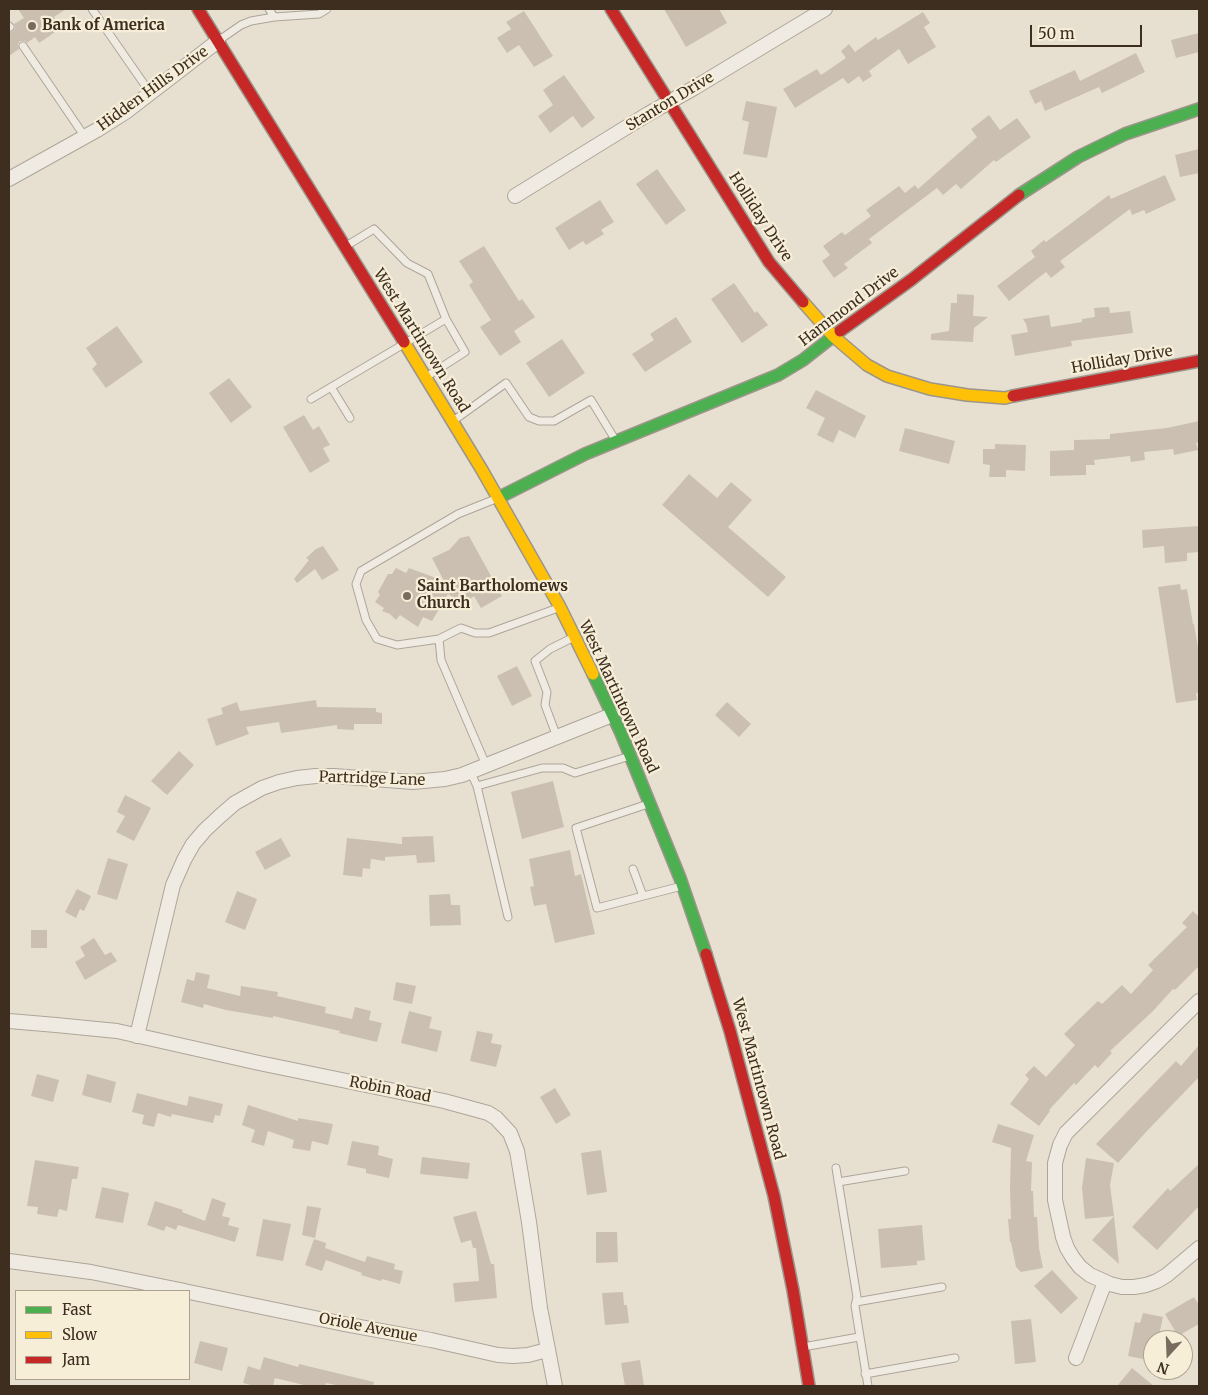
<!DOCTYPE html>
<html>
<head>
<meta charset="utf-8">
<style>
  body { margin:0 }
  #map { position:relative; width:1208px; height:1395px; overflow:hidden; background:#e7e0d1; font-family:Merriweather,serif }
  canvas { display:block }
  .frame { position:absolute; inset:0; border:10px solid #3d2e20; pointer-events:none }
  .legend { position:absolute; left:15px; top:1290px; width:175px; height:90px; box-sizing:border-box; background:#f7eed8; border:1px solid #ada18e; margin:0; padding:6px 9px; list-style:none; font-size:15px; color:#3d2e20 }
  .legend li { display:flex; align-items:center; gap:10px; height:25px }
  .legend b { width:25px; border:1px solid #ada18e }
  .north { position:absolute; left:1143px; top:1330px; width:50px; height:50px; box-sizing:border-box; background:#f7eed8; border:1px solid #ada18e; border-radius:50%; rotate:200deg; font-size:14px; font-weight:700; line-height:20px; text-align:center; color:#3d2e20 }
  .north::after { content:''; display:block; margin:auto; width:18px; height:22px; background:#786c5e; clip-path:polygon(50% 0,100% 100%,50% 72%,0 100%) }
  .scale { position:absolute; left:1030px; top:25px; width:112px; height:22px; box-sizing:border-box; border:2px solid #3d2e20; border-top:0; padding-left:6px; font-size:15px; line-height:18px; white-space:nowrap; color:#3d2e20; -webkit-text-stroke:4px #f7eed8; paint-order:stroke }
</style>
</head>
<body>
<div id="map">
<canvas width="1208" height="1395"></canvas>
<div class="frame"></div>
<ul class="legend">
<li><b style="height:6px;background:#4caf50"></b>Fast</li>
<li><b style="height:6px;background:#ffc107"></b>Slow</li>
<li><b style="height:6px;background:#c62828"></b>Jam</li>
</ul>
<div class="north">N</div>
<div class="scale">50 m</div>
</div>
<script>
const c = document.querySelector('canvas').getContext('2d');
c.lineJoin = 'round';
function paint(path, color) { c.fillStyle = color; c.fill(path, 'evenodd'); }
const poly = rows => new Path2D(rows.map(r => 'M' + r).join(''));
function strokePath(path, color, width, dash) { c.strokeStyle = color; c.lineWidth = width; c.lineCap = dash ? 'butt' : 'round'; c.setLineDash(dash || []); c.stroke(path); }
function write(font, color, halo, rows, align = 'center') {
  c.font = font + ' Merriweather,serif'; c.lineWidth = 4.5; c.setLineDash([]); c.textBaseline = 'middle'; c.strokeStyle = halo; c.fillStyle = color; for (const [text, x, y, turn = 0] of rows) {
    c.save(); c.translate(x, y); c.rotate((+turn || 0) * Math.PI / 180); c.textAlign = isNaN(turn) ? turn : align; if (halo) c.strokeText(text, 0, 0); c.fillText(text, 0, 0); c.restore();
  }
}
paint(poly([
  [18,9,66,9,54,17,61,28,39,43,35,37,27,43,25,41,20,41,18,44,19,49,9,56,9,32,13,31,15,28,14,24,24,18],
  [664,9,719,9,727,23,686,47],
  [524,11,553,56,534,67,519,45,507,53,497,38,511,29,506,22],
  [923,12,930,23,924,27,936,47,908,64,899,49,869,71,872,76,863,82,859,76,848,84,843,78,795,108,783,89,817,69,821,75,846,58,841,51,849,44,855,52,876,37,878,40],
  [1199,33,1199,52,1176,58,1171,40],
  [1136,53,1145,72,1102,93,1099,87,1045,111,1041,101,1035,104,1029,91,1075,70,1080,81],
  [564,75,595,118,582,128,573,116,550,133,538,116,553,105,543,90],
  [746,101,777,107,767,158,743,154,749,122,742,120],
  [989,115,1000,130,1017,118,1031,137,996,162,994,160,961,189,956,184,943,195,937,188,869,239,872,243,844,264,848,268,834,278,822,261,830,255,823,246,842,232,845,235,871,216,866,210,899,186,905,193,915,185,918,189,977,137,971,129],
  [1199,149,1199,173,1180,177,1175,155],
  [657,169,686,210,666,225,636,184],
  [1165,175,1176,200,1146,214,1144,210,1132,215,1130,209,1060,261,1065,267,1051,278,1046,272,1009,301,997,286,1035,257,1031,251,1044,240,1046,242,1109,195,1111,199],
  [600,200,614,222,601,230,604,234,586,245,583,241,569,250,555,228],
  [484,246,519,301,522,299,535,317,514,331,521,342,500,356,480,327,491,320,469,285,473,282,459,261],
  [734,283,755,313,757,311,768,325,742,343,711,299],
  [957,294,974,295,973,316,988,317,974,328,973,342,931,340,931,334,949,331,951,303,957,303],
  [1109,307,1110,313,1130,311,1133,333,1071,341,1072,346,1015,356,1011,335,1028,332,1026,324,1023,319,1049,315,1051,327,1082,322,1082,319,1095,317,1094,308],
  [676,317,692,342,645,372,632,354,654,340,650,334],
  [117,326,143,362,106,388,92,369,97,364,86,348],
  [562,339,585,373,549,397,526,363],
  [229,378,252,407,231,423,209,393],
  [816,390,866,416,855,438,839,430,833,443,817,435,825,418,806,408],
  [304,415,313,430,319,426,330,445,323,448,330,461,310,473,283,427],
  [1199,421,1199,442,1196,443,1198,450,1174,455,1173,449,1144,452,1145,460,1131,462,1130,456,1094,460,1095,465,1086,465,1086,475,1050,476,1050,451,1074,450,1074,440,1110,439,1110,434,1167,428],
  [905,428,955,441,949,464,899,451],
  [995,444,1026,445,1025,471,1006,470,1006,477,989,477,990,465,983,464,983,449,995,449],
  [689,474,717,498,731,482,752,500,728,527,786,577,768,597,662,505],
  [1199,526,1199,552,1187,553,1187,561,1165,563,1164,546,1143,548,1142,530],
  [469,536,502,596,481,608,474,596,464,604,448,594,432,621,423,617,418,627,400,615,396,620,390,614,382,611,384,608,375,602,380,595,378,592,388,574,392,574,396,568,406,573,409,568,444,581,432,558,449,550,460,538],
  [323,546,339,570,322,580,315,569,297,583,294,579,309,560,306,558,316,549],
  [1180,584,1181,590,1187,589,1193,624,1194,624,1199,654,1199,693,1196,693,1197,700,1176,703,1158,587],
  [517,666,532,696,512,706,497,676],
  [316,700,317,707,376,708,376,712,382,713,382,724,354,724,354,730,337,729,337,725,281,733,279,722,246,727,249,734,216,746,207,719,223,714,221,708,237,702,240,711],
  [727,702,751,724,739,737,715,715],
  [179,751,194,765,167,795,151,781],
  [553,781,564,827,522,839,511,792],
  [125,795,151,808,134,841,116,832,125,816,117,812],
  [433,836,435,862,417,863,416,855,385,857,385,861,371,859,370,869,363,868,362,877,343,875,347,838,402,844,402,837],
  [281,838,291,856,265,870,255,852],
  [570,850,575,876,581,874,595,934,555,943,546,904,534,906,530,887,534,886,529,859],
  [108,858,128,864,117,900,97,894],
  [77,889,91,896,84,911,80,909,76,918,65,912],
  [237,891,257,899,245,930,225,922],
  [450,894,451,905,460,905,461,925,430,926,429,895],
  [1193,911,1198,916,1199,915,1199,966,1175,990,1173,989,1153,1011,1110,1051,1112,1053,1098,1068,1095,1065,1076,1085,1074,1083,1049,1110,1050,1111,1039,1126,1010,1104,1029,1079,1025,1075,1034,1066,1046,1077,1075,1045,1064,1034,1098,1001,1102,1004,1122,985,1131,994,1153,970,1148,965,1187,927,1182,923],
  [31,930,47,930,47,948,31,948],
  [94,938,105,955,111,952,117,961,85,980,75,962,85,956,80,947],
  [196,972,210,975,207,988,240,996,241,986,278,992,277,996,326,1007,325,1013,352,1019,355,1007,371,1011,369,1020,382,1023,377,1042,339,1033,340,1031,273,1016,273,1018,226,1010,204,1004,203,1008,181,1002,187,979,194,981],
  [396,982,416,986,412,1004,393,1000],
  [409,1011,432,1017,429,1028,442,1031,437,1052,401,1043],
  [477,1031,493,1034,491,1043,502,1045,496,1067,470,1061],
  [1199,1045,1199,1077,1146,1132,1118,1163,1096,1144,1176,1061,1181,1066],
  [37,1074,59,1080,53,1102,31,1096],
  [87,1074,116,1082,111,1103,82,1095],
  [555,1088,571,1115,556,1124,540,1097],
  [137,1093,187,1106,189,1096,223,1104,220,1116,215,1115,213,1123,172,1114,171,1117,158,1113,154,1127,142,1124,144,1115,132,1112],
  [248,1105,298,1121,298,1118,333,1124,328,1145,312,1141,310,1151,292,1148,294,1140,268,1131,264,1146,251,1142,255,1130,242,1125],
  [998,1124,1034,1135,1026,1161,1032,1162,1031,1191,1033,1191,1034,1217,1037,1217,1039,1248,1043,1268,1021,1272,1016,1267,1011,1242,1010,1242,1008,1219,1011,1219,1010,1190,1011,1148,992,1142],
  [352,1141,379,1146,378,1155,393,1159,389,1178,366,1173,366,1169,347,1165],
  [601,1150,607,1192,587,1195,581,1153],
  [422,1157,470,1163,468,1179,420,1174],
  [1086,1158,1114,1163,1110,1185,1114,1216,1085,1219,1082,1188],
  [35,1160,79,1167,77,1179,72,1179,67,1211,59,1209,57,1217,37,1214,38,1207,27,1206],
  [1199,1164,1199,1206,1157,1250,1132,1227,1168,1188,1170,1191],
  [102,1187,129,1193,123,1223,95,1218],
  [212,1198,226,1203,222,1216,230,1218,228,1225,239,1228,235,1242,178,1225,176,1230,166,1226,164,1231,147,1225,155,1201,183,1210,182,1212,205,1221],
  [307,1206,321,1208,315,1238,302,1235],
  [476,1211,491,1264,494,1264,497,1298,455,1302,453,1283,479,1281,476,1248,473,1248,471,1240,461,1243,453,1217],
  [1114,1216,1119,1264,1092,1240],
  [263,1219,291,1224,283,1261,256,1256],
  [922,1225,925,1260,917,1261,917,1265,881,1268,878,1229],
  [596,1232,617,1232,618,1262,596,1263],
  [314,1239,326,1243,325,1248,365,1262,367,1256,395,1264,394,1269,403,1271,400,1284,382,1279,381,1281,361,1275,362,1273,326,1260,322,1271,305,1265],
  [1052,1270,1078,1298,1061,1314,1034,1286],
  [623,1292,624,1305,627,1305,629,1323,605,1325,602,1293],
  [1194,1297,1199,1305,1199,1324,1178,1336,1165,1314],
  [1143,1313,1163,1317,1158,1340,1153,1340,1153,1361,1128,1356,1135,1322,1140,1323],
  [1031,1319,1036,1362,1015,1364,1011,1321],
  [200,1341,228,1348,222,1371,194,1363],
  [264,1357,298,1367,299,1364,374,1382,373,1386,341,1386,326,1383,325,1386,308,1386,275,1378,273,1386,254,1386,243,1383,248,1366,260,1370],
  [640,1360,644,1386,625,1386,621,1363],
  [1132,1368,1154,1386,1117,1386]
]), '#cbbfb2');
const lane = poly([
  [92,9,151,94],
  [269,9,274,17],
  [9,26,10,27],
  [218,41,241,25,251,21,274,17,319,14,327,9],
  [23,46,85,137],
  [346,246,374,229,407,263,428,274,446,319],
  [331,387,350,418],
  [311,399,446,319,465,352,426,377],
  [453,421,506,383,529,417,539,421,554,421,591,400,616,441],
  [498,498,458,514,361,571,356,584,366,620,377,639,397,645,439,639,461,628,475,633,489,633,558,608],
  [439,639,441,660,486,765],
  [557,737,545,705,547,692,535,661,550,649,574,637],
  [470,771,477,786,542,768,563,768,575,773,630,756],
  [477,786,508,917],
  [648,804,576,828,597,908,682,886],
  [633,869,643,896],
  [836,1168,857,1297,855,1306,868,1386],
  [838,1182,905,1171],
  [856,1302,942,1287],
  [803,1347,859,1337],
  [865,1374,955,1358]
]);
const street = poly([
  [9,179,97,130,127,111,218,41],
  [515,196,648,114,694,88,825,9],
  [1199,1001,1066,1133,1060,1145,1055,1163,1055,1200,1063,1237,1067,1248,1073,1258,1080,1267,1090,1275,1110,1284,1122,1287,1134,1287,1146,1285,1157,1281,1167,1275,1199,1248],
  [9,1021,56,1025,117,1031,259,1063,444,1101,488,1113,496,1118,510,1133,517,1151,529,1222,540,1308,555,1386],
  [137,1036,173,885,184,860,193,844,205,830,220,816,235,803,262,788,279,782,297,778,316,776,334,776,413,782,445,779,462,775,612,715],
  [9,1261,91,1272,185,1291],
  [189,1292,344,1324,431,1340,498,1355,513,1356,528,1355,547,1350],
  [1076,1358,1105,1282]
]);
const fast = poly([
  [1019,195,1078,157,1125,134,1199,109],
  [498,498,585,454,778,375,803,360,840,331],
  [593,674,621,733,680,878,706,954]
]);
const slow = poly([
  [803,302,833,336,867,365,887,376,930,389,967,395,1005,398,1013,396],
  [404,342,482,470,560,607,593,674]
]);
const jam = poly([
  [198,9,404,342],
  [611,9,769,262,803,302],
  [840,331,911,280,1019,195],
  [1013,396,1199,361],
  [706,954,730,1031,774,1196,793,1290,809,1386]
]);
strokePath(lane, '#ada599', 9);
strokePath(street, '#ada599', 16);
strokePath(fast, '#9c958a', 14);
strokePath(slow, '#9c958a', 14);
strokePath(jam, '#9c958a', 14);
strokePath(lane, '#efebe3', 7);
strokePath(street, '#efebe3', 14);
strokePath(fast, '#4caf50', 11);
strokePath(slow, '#ffc107', 11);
strokePath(jam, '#c62828', 11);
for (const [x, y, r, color] of [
  [32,26,5,"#786c5e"],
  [407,596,5,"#786c5e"]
]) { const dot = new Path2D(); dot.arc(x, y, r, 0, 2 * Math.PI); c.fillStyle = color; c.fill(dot); strokePath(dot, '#f7eed8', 2); }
write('bold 15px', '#3d2e20', '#f7eed8', [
  ["Bank of America",42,26],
  ["Saint Bartholomews",417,587],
  ["Church",417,604]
], 'left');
write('15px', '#3d2e20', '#f7eed8', [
  ["Hidden Hills Drive",153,89,-36],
  ["Stanton Drive",670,102,-31],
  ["Holliday Drive",760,217,57],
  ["Hammond Drive",849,307,-37],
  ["West Martintown Road",421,341,58],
  ["Holliday Drive",1122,360,-10],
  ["West Martintown Road",618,697,65],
  ["Partridge Lane",372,779,2],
  ["West Martintown Road",758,1079,75],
  ["Robin Road",390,1090,11],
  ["Oriole Avenue",368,1328,11]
]);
</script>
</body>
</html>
